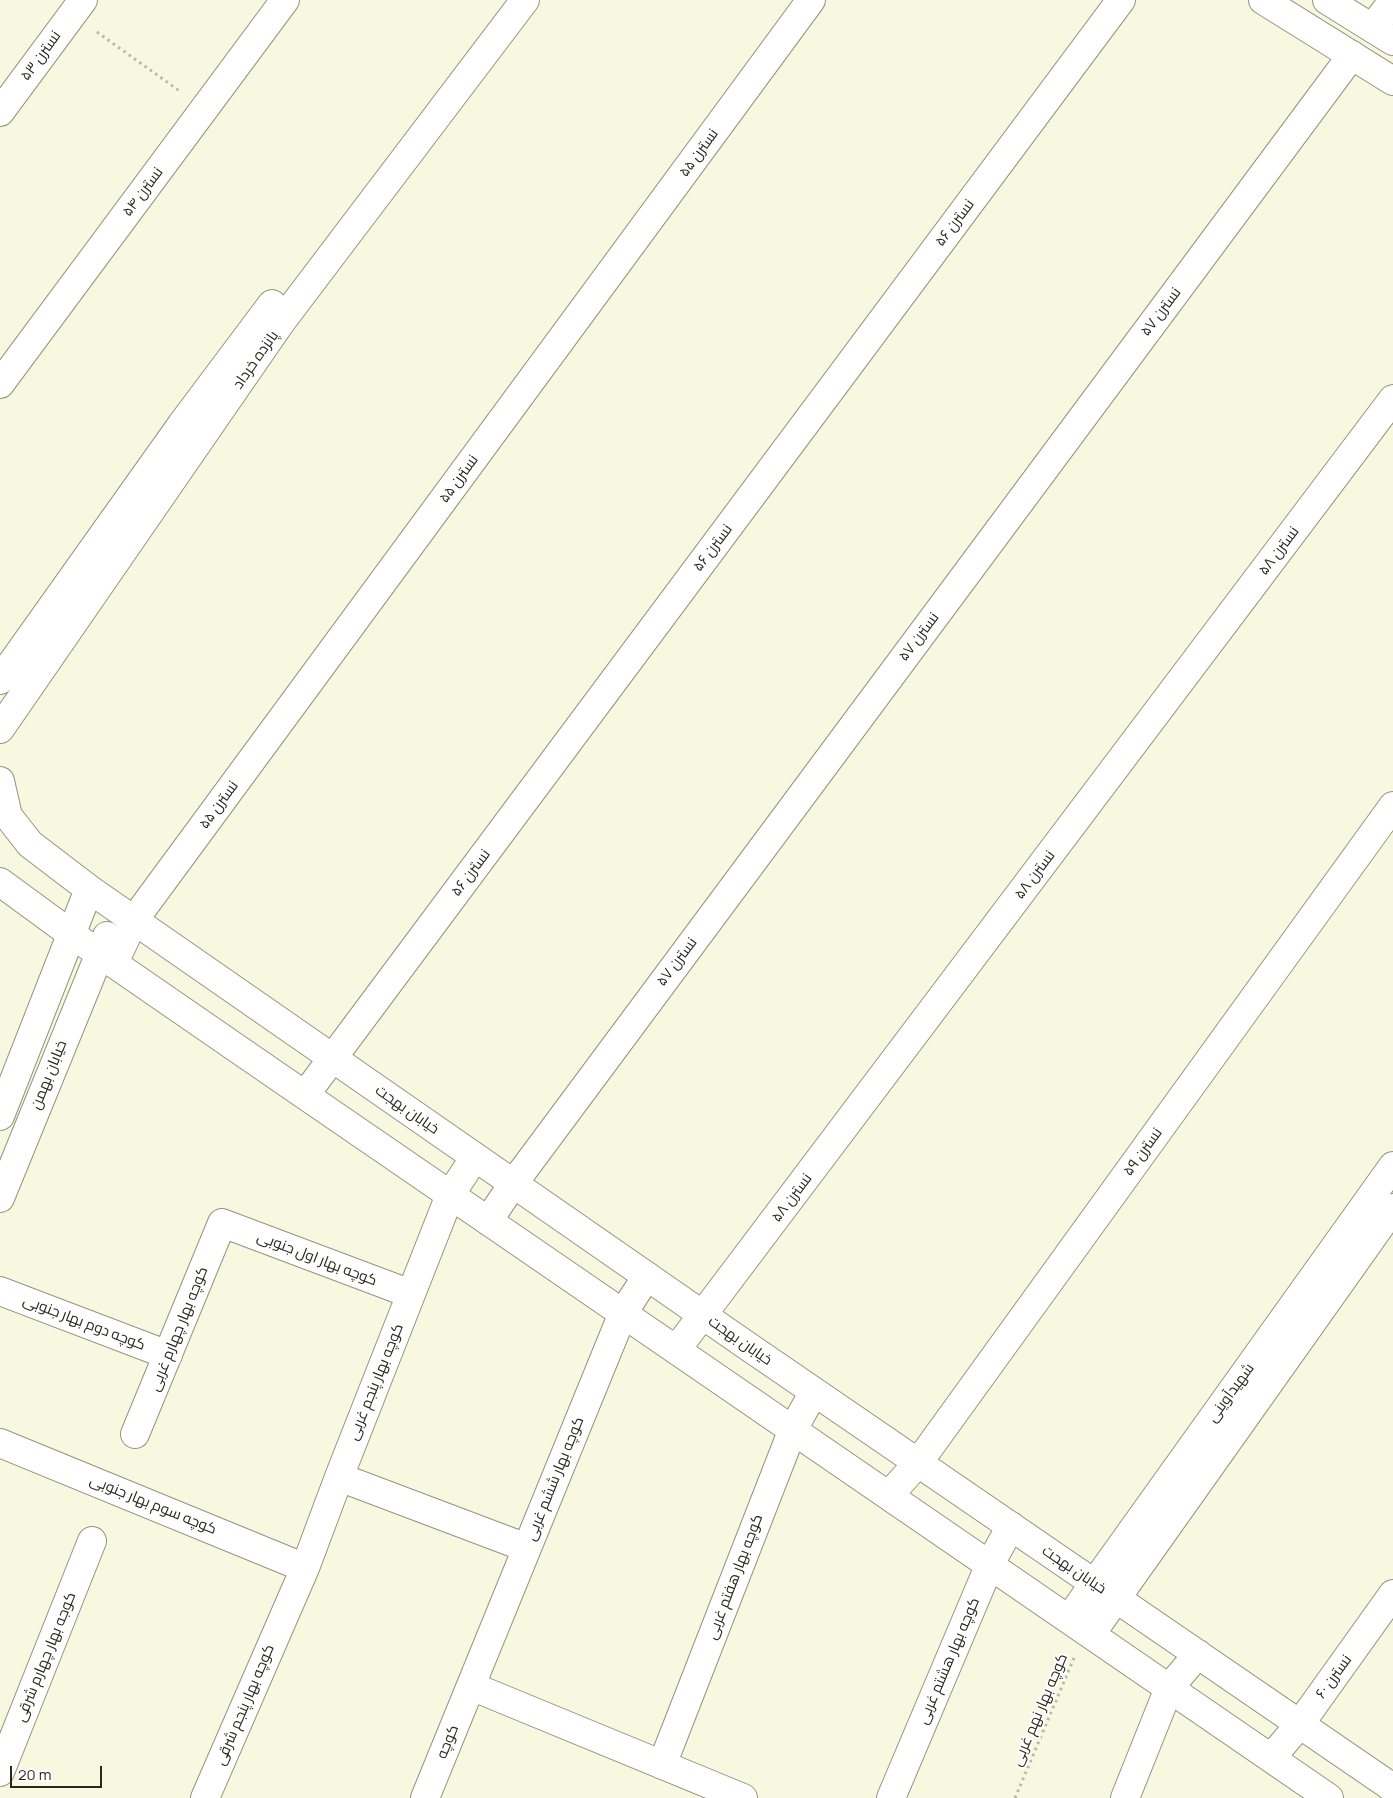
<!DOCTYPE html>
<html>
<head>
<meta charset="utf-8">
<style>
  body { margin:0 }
  #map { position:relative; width:1393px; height:1798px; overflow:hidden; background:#f8f7df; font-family:Manrope,sans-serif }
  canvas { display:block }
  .scale { position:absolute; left:10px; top:1766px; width:92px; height:22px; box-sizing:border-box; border:2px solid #29281f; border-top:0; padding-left:6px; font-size:15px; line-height:18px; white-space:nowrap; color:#29281f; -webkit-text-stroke:4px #fff; paint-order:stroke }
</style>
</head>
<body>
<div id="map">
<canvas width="1393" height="1798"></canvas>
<div class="scale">20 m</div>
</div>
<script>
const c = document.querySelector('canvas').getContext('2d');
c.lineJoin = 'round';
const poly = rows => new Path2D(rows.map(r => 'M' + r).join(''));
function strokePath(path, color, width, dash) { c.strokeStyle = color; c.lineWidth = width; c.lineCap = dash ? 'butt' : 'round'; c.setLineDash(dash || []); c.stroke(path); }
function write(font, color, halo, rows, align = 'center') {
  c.font = font + ' Manrope,Cairo,sans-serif'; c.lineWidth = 4; c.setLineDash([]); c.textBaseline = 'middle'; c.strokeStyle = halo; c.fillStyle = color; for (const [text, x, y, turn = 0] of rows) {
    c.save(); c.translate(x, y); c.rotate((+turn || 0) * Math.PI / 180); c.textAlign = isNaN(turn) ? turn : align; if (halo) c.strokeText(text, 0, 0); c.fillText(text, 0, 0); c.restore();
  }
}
const minor = poly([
  [1372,28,1393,1],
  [0,112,83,0],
  [0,384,285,0],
  [0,680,182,424,272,304],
  [0,729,281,322,525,0],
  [0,781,8,816,30,844,89,889,746,1345,1393,1788],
  [0,882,71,934,277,1076,1329,1798],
  [114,963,134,920,811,0],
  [305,1095,1121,0],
  [0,1116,89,889],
  [0,1198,107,936],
  [488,1221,513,1184,1352,55],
  [0,1291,168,1355],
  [676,1350,1393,399],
  [135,1434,222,1223,411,1294],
  [0,1443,305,1568],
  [339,1477,527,1548],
  [889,1495,918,1463,1393,806],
  [1069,1619,1393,1166],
  [1091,1634,1393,1208],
  [471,1686,743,1798],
  [1271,1758,1300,1724,1393,1594],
  [662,1765,793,1429,814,1392],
  [0,1772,92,1541],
  [205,1798,305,1568,339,1477,450,1195,475,1157],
  [425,1798,623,1313,647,1276],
  [891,1798,990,1564,1011,1526],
  [1125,1798,1169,1688,1198,1654]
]);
const major = poly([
  [1263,0,1393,81],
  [1327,0,1393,41]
]);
strokePath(minor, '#95947e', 30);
strokePath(major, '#95947e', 30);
strokePath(poly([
  [97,32,181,92],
  [1015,1798,1074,1658]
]), '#bab9a5', 3, [2.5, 4]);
strokePath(minor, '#fff', 28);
strokePath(major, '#fff', 28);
write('15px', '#29281f', '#fff', [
  ["نسترن ۵۳",41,56,-54],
  ["نسترن ۵۵",699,153,-54],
  ["نسترن ۵۴",143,192,-53],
  ["نسترن ۵۶",955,223,-53],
  ["نسترن ۵۷",1161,312,-53],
  ["پانزده خرداد",256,360,-55],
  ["نسترن ۵۵",459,479,-54],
  ["نسترن ۵۶",713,548,-53],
  ["نسترن ۵۸",1279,551,-53],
  ["نسترن ۵۷",919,637,-53],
  ["نسترن ۵۵",219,805,-54],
  ["نسترن ۵۶",471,873,-53],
  ["نسترن ۵۸",1035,875,-53],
  ["نسترن ۵۷",677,962,-53],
  ["خیابان بهمن",49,1075,-68],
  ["خیابان بهجت",407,1110,35],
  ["نسترن ۵۹",1143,1152,-54],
  ["نسترن ۵۸",792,1198,-53],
  ["کوچه بهار اول جنوبی",317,1259,21],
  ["کوچه دوم بهار جنوبی",84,1323,21],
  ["کوچه بهار چهارم غربی",179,1329,-68],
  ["خیابان بهجت",740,1341,35],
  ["کوچه بهار پنجم غربی",376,1382,-68],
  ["شهیدآوینی",1231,1393,-54],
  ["کوچه بهار ششم غربی",555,1479,-68],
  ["کوچه سوم بهار جنوبی",153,1505,22],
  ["خیابان بهجت",1074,1570,34],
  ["کوچه بهار هفتم غربی",735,1577,-69],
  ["کوجه بهار چهارم شرقی",46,1657,-68],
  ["کوچه بهار هشتم غربی",949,1661,-67],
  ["نسترن ۶۰",1334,1677,-54],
  ["کوچه بهار پنجم شرقی",245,1705,-67],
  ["کوچه بهار نهم غربی",1040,1710,-67],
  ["کوچه",448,1742,-68]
]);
</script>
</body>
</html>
